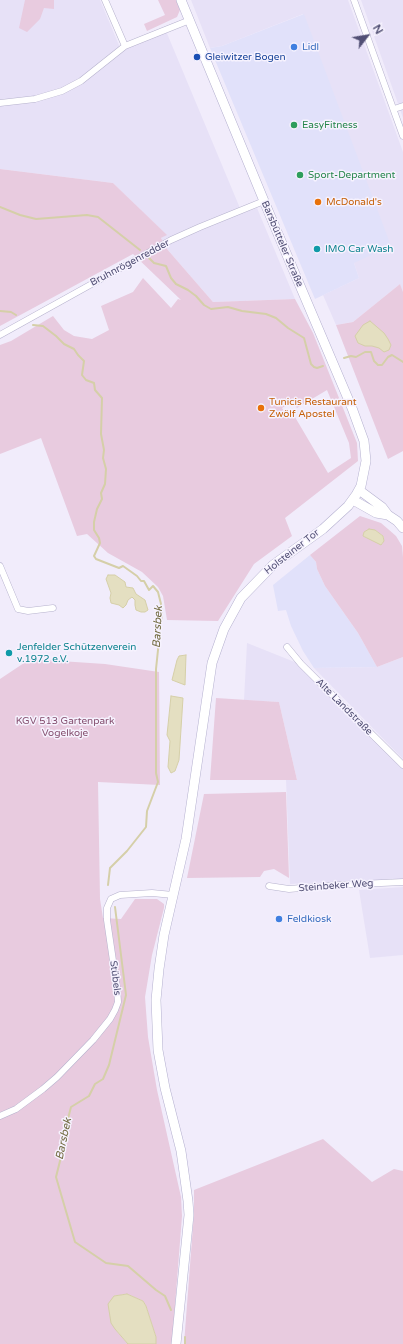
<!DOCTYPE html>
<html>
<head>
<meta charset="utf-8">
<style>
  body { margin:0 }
  #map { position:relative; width:403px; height:1344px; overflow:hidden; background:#f1ecfb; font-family:"Varela Round",sans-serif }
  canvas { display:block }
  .north { position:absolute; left:347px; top:16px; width:40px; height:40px; -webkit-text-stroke:3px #f6f2fe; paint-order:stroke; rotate:59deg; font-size:11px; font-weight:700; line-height:16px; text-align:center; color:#525075 }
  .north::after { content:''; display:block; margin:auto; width:14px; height:18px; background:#525075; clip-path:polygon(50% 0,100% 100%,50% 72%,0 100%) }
</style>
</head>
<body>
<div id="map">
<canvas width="403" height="1344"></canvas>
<div class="north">N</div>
</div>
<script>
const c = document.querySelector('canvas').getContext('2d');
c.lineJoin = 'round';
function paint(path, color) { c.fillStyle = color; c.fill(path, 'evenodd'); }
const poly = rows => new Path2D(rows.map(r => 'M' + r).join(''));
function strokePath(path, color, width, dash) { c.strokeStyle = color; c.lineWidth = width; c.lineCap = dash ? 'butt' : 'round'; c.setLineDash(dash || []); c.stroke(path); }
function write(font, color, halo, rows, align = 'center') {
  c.font = font + ' "Varela Round",sans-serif'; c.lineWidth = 3; c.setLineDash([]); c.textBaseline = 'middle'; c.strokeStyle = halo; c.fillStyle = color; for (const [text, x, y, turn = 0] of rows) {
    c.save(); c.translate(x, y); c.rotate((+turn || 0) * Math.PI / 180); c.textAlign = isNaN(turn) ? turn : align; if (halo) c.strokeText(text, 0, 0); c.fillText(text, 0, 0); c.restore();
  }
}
paint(poly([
  [0,0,100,0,121,50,166,31,242,213,257,208,295,299,213,302,167,249,161,238,166,235,113,183,0,169],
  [191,0,348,0,403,152,403,292,400,284,353,322,336,325,323,295,359,278,354,263,303,14,222,46,210,48],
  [361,0,403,0,403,118,396,98],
  [247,643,297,663,403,769,403,879,290,884,286,780,297,780,279,702,244,700],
  [403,657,403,759,314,668,377,667],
  [403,887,403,955,370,958,359,890]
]), '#e7e1f7');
paint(poly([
  [304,14,391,246,354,263,359,278,315,299,210,48,222,46],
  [310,555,316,562,317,569,325,586,358,633,377,667,314,668,303,651,291,626,286,610,278,611,273,585]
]), '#e1e1fa');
paint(poly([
  [25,0,54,0,54,9,44,8,40,19,27,32,19,28],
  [158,0,176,0,180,10,177,17,147,31,144,24,165,15],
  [0,169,113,183,167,235,161,238,167,249,213,302,295,299,313,333,357,443,358,461,285,518,292,536,254,564,218,621,167,620,163,596,158,587,142,572,108,553,87,534,77,536,41,438,0,454,0,345,11,341,53,316,64,330,74,336,92,339,109,330,101,306,133,292,143,278,171,308,178,299,181,300,133,254,0,326],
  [327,390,349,443,351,458,328,473,292,412,287,416,282,408,292,402,297,408],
  [400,284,403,292,403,451,388,459,336,325,353,322],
  [360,516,381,523,388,529,396,536,402,546,403,557,403,657,377,667,358,633,325,586,317,569,316,562,310,555],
  [375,530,383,536,384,538,382,544,363,536,364,532],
  [30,659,105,664,159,672,160,785,98,782,100,899,103,918,121,919,135,899,157,899,164,904,164,908,152,955,145,997,148,1037,157,1090,181,1197,182,1216,172,1344,156,1344,156,1337,146,1306,143,1301,127,1294,114,1296,115,1329,128,1344,0,1344,0,679],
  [216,698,279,702,297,780,210,780],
  [286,792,289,878,274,869,264,871,260,877,187,878,204,794],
  [323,1139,372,1182,394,1169,403,1171,403,1344,184,1344,194,1213,194,1190]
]), '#e8cbdf');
const water = poly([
  [370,321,384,333,388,339,391,345,389,350,384,352,379,348,372,346,365,346,358,343,355,336,363,325,370,321],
  [369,529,375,530,383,536,384,541,381,545,363,536,364,532,369,529],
  [108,575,115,575,125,582,126,587,133,588,136,594,145,600,148,610,145,612,141,612,136,610,135,605,135,600,132,597,128,600,126,605,123,608,119,605,111,603,110,598,111,593,106,579,108,575],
  [186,655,185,685,172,680,177,660,179,656,186,655],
  [171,696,183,698,179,760,175,771,171,773,168,767,170,741,167,735,171,696],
  [127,1294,143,1301,146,1306,156,1337,156,1344,128,1344,115,1329,111,1323,108,1304,114,1296,127,1294]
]);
paint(water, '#e4dfc1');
strokePath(water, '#d5cfa8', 1);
strokePath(poly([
  [0,207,20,215,36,219,87,215,98,217,140,250],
  [149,258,154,263,166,266,171,278,176,284,188,290,196,296,204,305,211,309,228,307,242,311,266,314,276,318,288,328,304,338,311,364,314,367,317,368,323,366],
  [0,311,11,312,16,315],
  [33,325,43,326,56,336,64,344,74,349,78,355,84,361,82,375,86,380,94,383,95,390,102,398,101,434,104,450,103,458,106,469,105,484,101,493,102,499,97,509,94,522,94,530,99,538,100,543,94,556,96,559,119,568,123,566,137,576,141,581,144,581,149,590,153,586,158,592,161,604,162,612,156,669,156,773,158,782,147,811,146,827,127,851,110,868,108,885],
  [344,358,351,356,356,357,365,352,371,352,374,361,378,365,382,365,388,357,392,355,403,362],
  [115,907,126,995,109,1065,103,1079,95,1084,89,1096,71,1107,63,1138,61,1157,56,1177,75,1242,106,1263,128,1266,156,1290,165,1296,171,1310],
  [185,1344,185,1337]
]), '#d5cfa8', 2);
const street = poly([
  [105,0,125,46],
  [354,0,403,136],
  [0,103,35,99,62,91,81,81,125,46,190,20],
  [394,109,403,106],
  [0,335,171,240,200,227,264,201],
  [0,566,18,609,28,611,53,608],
  [287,647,301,664,403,765],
  [269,886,289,889,338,885,403,882],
  [0,1116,16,1109,43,1089,57,1077,93,1040,110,1019,115,1010,118,1002,117,988,107,920,107,908,111,899,120,895,152,893,173,895]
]);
const secondary = poly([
  [359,490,382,507,388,515,397,521,403,528],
  [353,500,376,513,388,515],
  [176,1344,189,1215,188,1201,181,1151,165,1088,158,1050,156,1000,159,969,164,935,186,839,212,663,224,629,241,598,273,565,323,529,348,506,356,495,361,486,366,461,364,441,352,408,264,201,181,0]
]);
strokePath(street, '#b6b2cd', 7);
strokePath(secondary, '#b4b0cf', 10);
strokePath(street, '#fff', 6);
strokePath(secondary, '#fff', 9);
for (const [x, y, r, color] of [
  [294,47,4,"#3f7fe0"],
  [197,57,4,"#1a4fb4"],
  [294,125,4,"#2e9e5b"],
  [300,175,4,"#2e9e5b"],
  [318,202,4,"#e8710a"],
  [317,249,4,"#0f9aa8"],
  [261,408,4,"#e8710a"],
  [9,653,4,"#0f9aa8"],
  [279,919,4,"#3f7fe0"]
]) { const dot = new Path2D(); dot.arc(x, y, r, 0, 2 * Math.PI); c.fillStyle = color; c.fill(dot); strokePath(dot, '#f6f2fe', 1.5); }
write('10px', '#366cbe', '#f6f2fe', [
  ["Lidl",302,47],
  ["Feldkiosk",287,919]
], 'left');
write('10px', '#164399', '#f6f2fe', [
  ["Gleiwitzer Bogen",205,57]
], 'left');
write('10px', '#27864d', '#f6f2fe', [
  ["EasyFitness",302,125],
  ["Sport-Department",308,175]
], 'left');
write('10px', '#c56008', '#f6f2fe', [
  ["McDonald's",326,202],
  ["Tunicis Restaurant",269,402],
  ["Zwölf Apostel",269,414]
], 'left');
write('10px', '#525075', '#f6f2fe', [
  ["Barsbütteler Straße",282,244,67],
  ["Bruhnrögenredder",130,263,-28],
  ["Holsteiner Tor",292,552,-38],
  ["Alte Landstraße",344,707,45],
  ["Steinbeker Weg",336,886,-4],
  ["Stübels",115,978,83]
]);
write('10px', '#0d838f', '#f6f2fe', [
  ["IMO Car Wash",325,249],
  ["Jenfelder Schützenverein",17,647],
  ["v.1972 e.V.",17,659]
], 'left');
write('10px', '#854f6f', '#f6f2fe', [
  ["KGV 513 Gartenpark",65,721],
  ["Vogelkoje",65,733]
]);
write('italic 11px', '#726b41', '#f6f2fe', [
  ["Barsbek",158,627,-87],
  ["Barsbek",64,1139,-78]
]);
</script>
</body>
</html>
